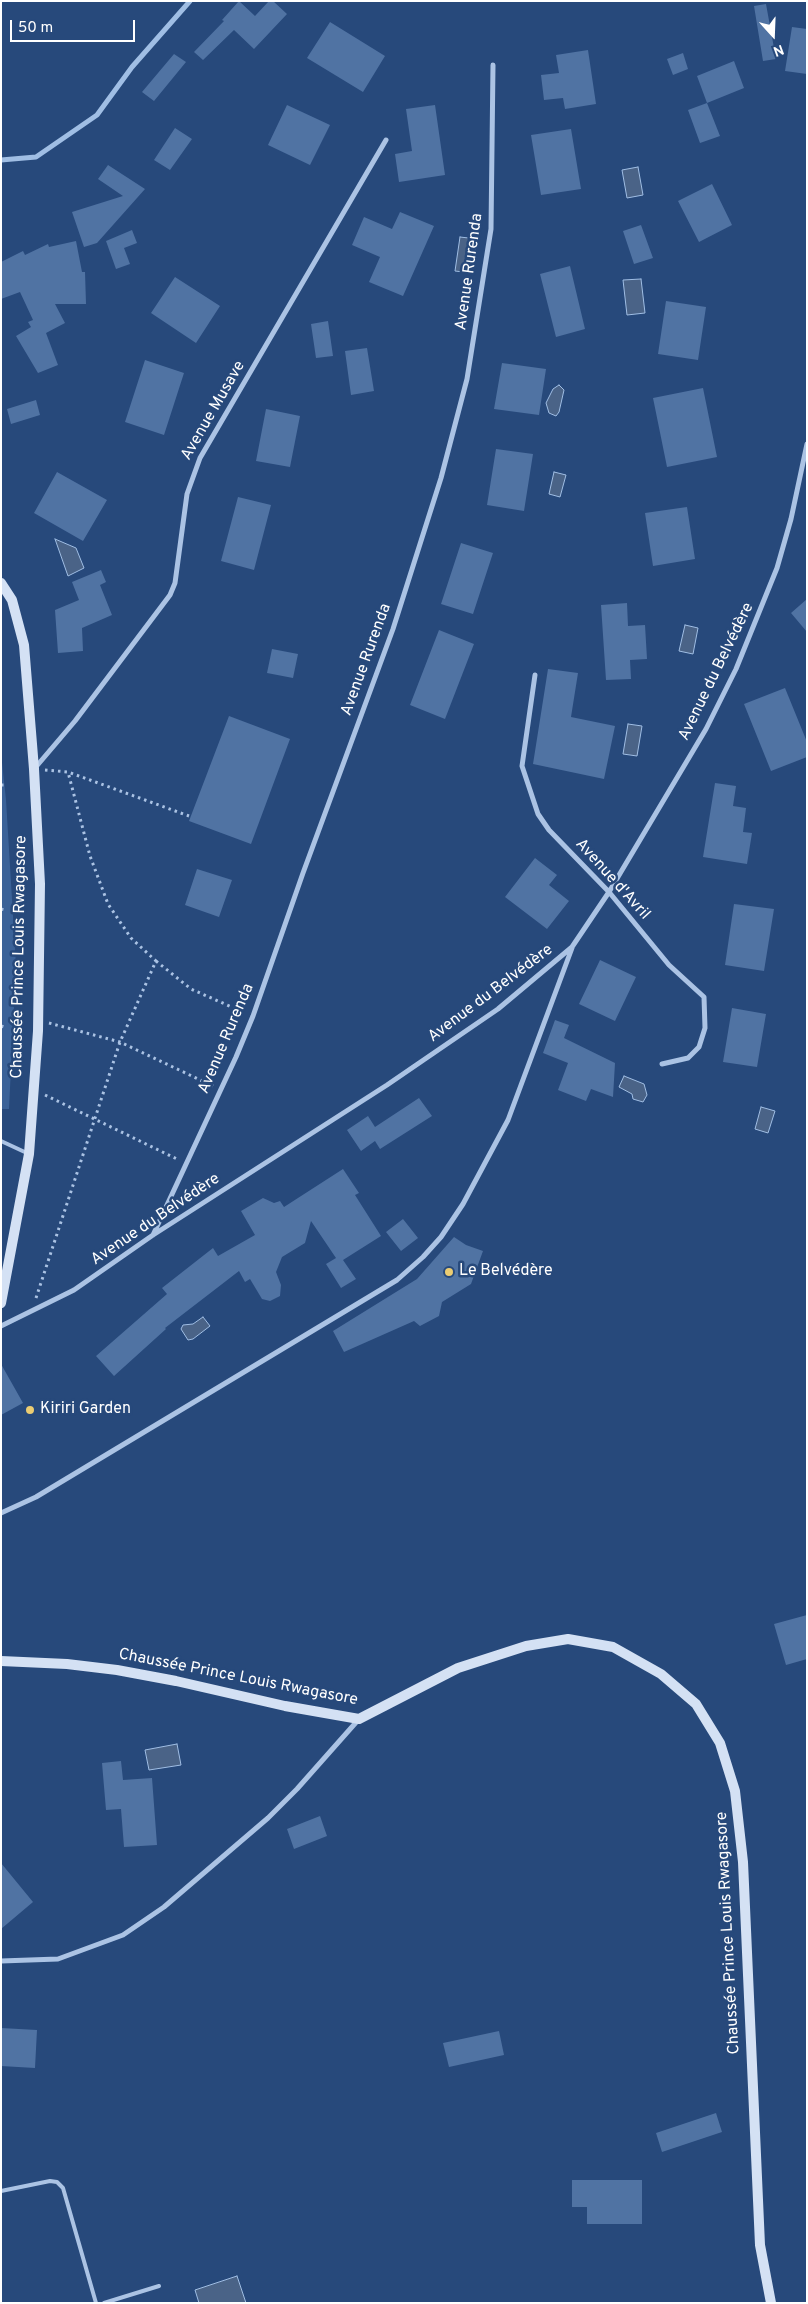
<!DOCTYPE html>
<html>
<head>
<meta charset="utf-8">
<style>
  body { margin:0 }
  #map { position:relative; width:808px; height:2304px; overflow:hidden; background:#27497b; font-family:Overpass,sans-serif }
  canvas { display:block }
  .frame { position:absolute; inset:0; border:2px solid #fff; pointer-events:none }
  .north { position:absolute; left:748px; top:10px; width:50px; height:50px; -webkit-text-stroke:4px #27497b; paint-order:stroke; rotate:160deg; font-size:14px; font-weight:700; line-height:20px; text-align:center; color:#fff }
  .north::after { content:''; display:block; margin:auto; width:18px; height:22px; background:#fff; clip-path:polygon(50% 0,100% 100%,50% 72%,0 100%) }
  .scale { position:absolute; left:10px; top:20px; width:125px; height:22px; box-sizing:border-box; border:2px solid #fff; border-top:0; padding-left:6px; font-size:15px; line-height:18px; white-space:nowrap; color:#fff; -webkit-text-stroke:4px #27497b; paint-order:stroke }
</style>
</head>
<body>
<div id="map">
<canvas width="808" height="2304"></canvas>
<div class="frame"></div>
<div class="north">N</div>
<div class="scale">50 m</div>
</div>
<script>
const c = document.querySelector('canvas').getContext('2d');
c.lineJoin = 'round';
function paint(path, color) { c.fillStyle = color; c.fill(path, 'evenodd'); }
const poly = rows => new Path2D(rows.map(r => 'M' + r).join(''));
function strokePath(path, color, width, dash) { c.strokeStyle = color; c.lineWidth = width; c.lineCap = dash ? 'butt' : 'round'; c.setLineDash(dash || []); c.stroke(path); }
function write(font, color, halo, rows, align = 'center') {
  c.font = font + ' Overpass,sans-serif'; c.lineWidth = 5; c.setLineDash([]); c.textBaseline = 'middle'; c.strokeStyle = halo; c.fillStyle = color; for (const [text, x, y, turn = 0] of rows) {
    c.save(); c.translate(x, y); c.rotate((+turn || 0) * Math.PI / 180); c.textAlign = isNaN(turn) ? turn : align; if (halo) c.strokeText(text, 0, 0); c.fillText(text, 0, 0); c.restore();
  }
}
paint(poly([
  [1,753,6,800,16,965,9,1109,1,1109]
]), '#3b6298');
const water = poly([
  [638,167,643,195,627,198,622,170,638,167],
  [460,237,477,239,472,273,455,271,460,237],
  [641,279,645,313,627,315,623,280,641,279],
  [559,385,564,390,559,412,556,416,549,413,546,403,553,389,559,385],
  [554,472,566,475,560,497,549,494,554,472],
  [55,539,76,548,84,568,68,576,55,539],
  [685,625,698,628,693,654,679,651,685,625],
  [628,724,642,726,637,756,623,754,628,724],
  [624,1076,644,1084,647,1095,643,1102,633,1099,632,1094,619,1087,624,1076],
  [761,1107,775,1111,768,1133,755,1129,761,1107],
  [203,1317,210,1326,193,1339,188,1340,181,1329,183,1325,193,1324,203,1317],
  [177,1744,181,1765,149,1770,145,1750,177,1744],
  [237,2276,246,2303,199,2303,195,2290,237,2276]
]);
paint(water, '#4a6387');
strokePath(water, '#a0bee4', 1);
strokePath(poly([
  [1,160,36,157,97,115,132,67,190,1]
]), '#a0bee4', 5);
paint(poly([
  [239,1,255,16,269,1,273,1,287,14,254,49,234,30,203,60,194,52,224,21,222,20],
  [766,4,776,59,763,61,754,6],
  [330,22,385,56,363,92,307,58],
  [792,27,807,29,807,74,785,71],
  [588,50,596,104,565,109,563,98,544,100,541,75,559,73,556,55],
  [683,53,688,69,673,75,667,59],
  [174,54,186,62,154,101,142,92],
  [734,61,744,88,707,103,697,76],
  [707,103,720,136,700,143,688,110],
  [287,105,330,125,310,165,268,145],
  [435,105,445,175,399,182,395,154,412,151,406,109],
  [175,128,192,139,170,170,154,160],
  [571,129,581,189,541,195,531,135],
  [108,165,145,189,97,243,84,247,72,212,123,196,98,179],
  [712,184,732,225,699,242,678,201],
  [400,212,434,226,403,296,369,282,380,257,352,245,364,217,392,229],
  [641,225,653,258,634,264,623,231],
  [132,230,137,243,124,248,130,264,116,269,106,241],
  [76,241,82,272,85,272,86,304,55,304,65,323,46,333,58,365,38,373,16,336,31,327,28,322,33,320,20,292,1,299,1,262,23,251,25,255,48,244,49,247],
  [570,266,585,329,556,337,540,274],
  [175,277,220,306,196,343,151,313],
  [666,301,706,307,698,360,658,354],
  [328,321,333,356,316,358,311,324],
  [367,348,374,391,351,395,345,351],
  [145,360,184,373,164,435,125,422],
  [502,363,546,369,539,415,494,409],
  [703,388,717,457,667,467,653,398],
  [36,400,40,415,11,424,7,409],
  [266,409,300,416,290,467,256,461],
  [496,449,533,454,524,511,487,505],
  [57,472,107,500,83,541,34,513],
  [238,497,271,505,254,570,221,561],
  [687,507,695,559,653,566,645,513],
  [461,543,493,553,473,614,441,604],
  [101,570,106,582,100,585,112,615,82,628,83,651,58,653,55,610,79,600,72,582],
  [807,599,807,632,791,613],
  [627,603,628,626,645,625,647,659,630,660,631,679,606,680,601,605],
  [439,630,474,644,445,719,410,705],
  [272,649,298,654,293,678,267,673],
  [548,669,578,673,571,717,615,726,604,779,533,764],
  [785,688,807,742,807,757,771,771,744,704],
  [229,716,290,739,251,844,189,821],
  [715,783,736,786,733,806,746,808,743,832,752,833,747,864,703,857],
  [535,858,557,875,549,885,569,901,547,929,505,897],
  [197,869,232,880,219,917,185,905],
  [734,904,774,909,764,971,725,965],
  [600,960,636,977,615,1021,579,1004],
  [732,1008,766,1014,757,1067,723,1062],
  [555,1020,569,1025,564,1038,615,1063,613,1097,591,1089,586,1101,558,1090,568,1063,543,1053],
  [419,1098,432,1116,380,1149,375,1141,361,1151,347,1130,368,1116,375,1127],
  [343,1169,359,1193,355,1195,381,1236,343,1260,356,1279,341,1288,326,1264,336,1258,311,1221,305,1243,282,1257,276,1272,281,1285,280,1296,270,1301,262,1299,250,1279,245,1282,239,1271,165,1328,166,1329,114,1376,96,1356,167,1294,162,1288,213,1248,218,1256,255,1235,241,1211,263,1198,274,1203,280,1201,284,1207],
  [403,1219,418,1238,401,1251,386,1232],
  [454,1237,466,1245,483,1251,471,1284,442,1302,439,1316,420,1326,414,1321,344,1352,333,1331,417,1279],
  [1,1364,23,1403,1,1415],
  [807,1615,807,1659,786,1665,774,1624],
  [121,1761,123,1780,152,1778,157,1845,124,1847,121,1809,106,1810,102,1763],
  [320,1816,327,1836,294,1849,287,1829],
  [1,1863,33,1902,1,1929],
  [1,2028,37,2030,35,2068,1,2066],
  [499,2031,504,2055,449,2067,443,2043],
  [716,2113,722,2132,662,2152,656,2133],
  [572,2180,642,2180,642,2224,587,2224,587,2207,572,2207]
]), '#5073a3');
strokePath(poly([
  [45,770,68,772,189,816],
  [1,785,5,785],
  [1,909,5,910],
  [156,961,191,989,245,1013],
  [49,1023,120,1042,213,1086],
  [1,1026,7,1028],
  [45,1095,179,1160],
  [36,1298,120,1042,156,961,131,938,108,904,90,856,68,772]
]), '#abc3e4', 3, [2.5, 4]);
strokePath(poly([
  [1,1141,29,1154],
  [1,2191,50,2181,57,2182,63,2188,96,2303],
  [104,2303,159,2286]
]), '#abc3e4', 4);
strokePath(poly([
  [535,675,522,766,538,814,549,830,609,892,669,965,704,997,705,1028,699,1047,688,1058,662,1064],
  [35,768,75,721,170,595,175,583,187,494,200,458,386,140],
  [153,1235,236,1057,253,1016,303,873,393,629,441,478,467,379,491,229,493,65],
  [1,1326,74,1290,153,1235,387,1085,498,1009,572,947,609,892,706,729,736,669,777,568,791,519,807,444],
  [1,1513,36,1497,397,1280,423,1257,441,1237,463,1204,508,1120,572,948],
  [1,1961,58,1959,123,1935,164,1907,268,1818,297,1789,359,1719]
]), '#abc3e4', 5);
strokePath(poly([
  [1,583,12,600,24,645,34,769,40,884,38,1031,29,1154,1,1303],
  [1,1661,67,1664,117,1670,176,1681,285,1706,359,1719,458,1668,526,1646,568,1639,613,1647,661,1674,696,1704,720,1743,735,1791,743,1862,760,2245,771,2303]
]), '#d4e1f4', 10);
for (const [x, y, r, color] of [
  [449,1272,5,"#ebcc72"],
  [30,1410,5,"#ebcc72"]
]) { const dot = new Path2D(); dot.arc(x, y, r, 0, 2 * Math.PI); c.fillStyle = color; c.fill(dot); strokePath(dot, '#27497b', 2); }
write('16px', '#fff', '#27497b', [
  ["Avenue Rurenda",470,272,-82],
  ["Avenue Musave",214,411,-60],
  ["Avenue Rurenda",367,660,-70],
  ["Avenue du Belvédère",717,672,-64],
  ["Avenue d'Avril",612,880,48],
  ["Chaussée Prince Louis Rwagasore",20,957,-89],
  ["Avenue du Belvédère",491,994,-37],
  ["Avenue Rurenda",227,1039,-67],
  ["Avenue du Belvédère",156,1220,-34],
  ["Chaussée Prince Louis Rwagasore",238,1678,11],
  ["Chaussée Prince Louis Rwagasore",729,1933,-93]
]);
write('16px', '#fff', '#27497b', [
  ["Le Belvédère",459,1272],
  ["Kiriri Garden",40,1410]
], 'left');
</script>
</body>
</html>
